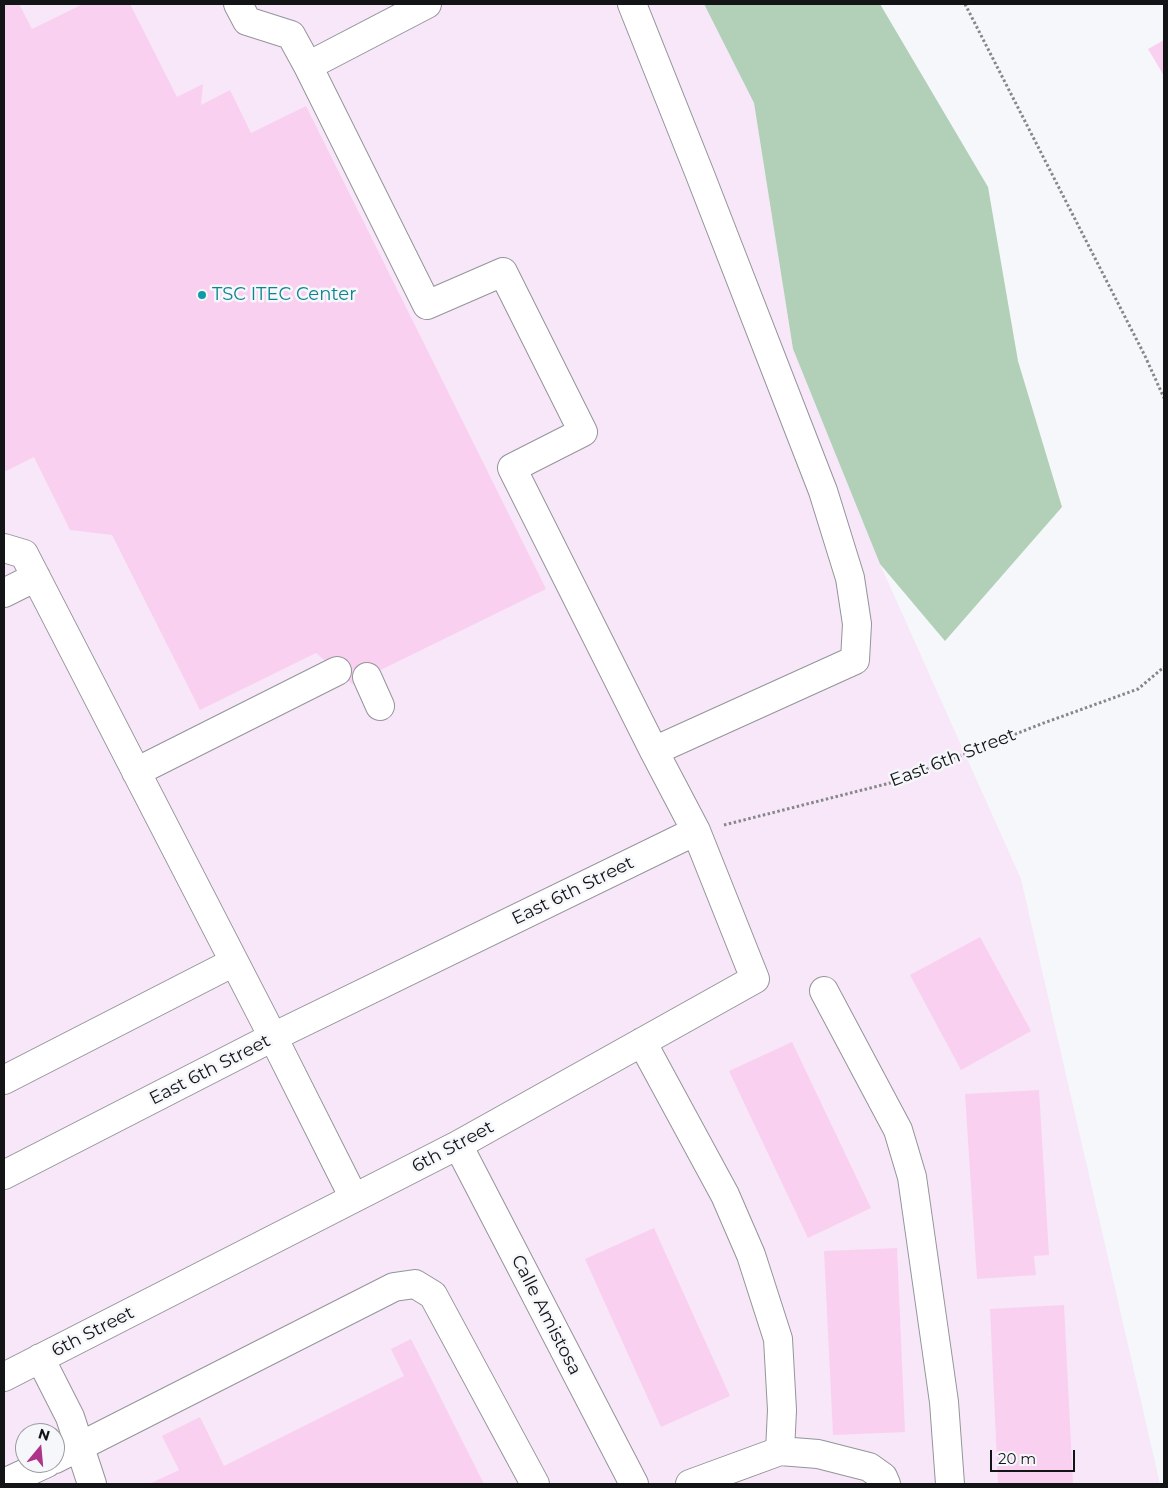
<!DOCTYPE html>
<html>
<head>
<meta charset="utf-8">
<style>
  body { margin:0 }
  #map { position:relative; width:1168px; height:1488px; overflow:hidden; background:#f5f7fb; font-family:Montserrat,sans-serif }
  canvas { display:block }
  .frame { position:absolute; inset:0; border:5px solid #131415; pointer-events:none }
  .north { position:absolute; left:15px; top:1423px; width:50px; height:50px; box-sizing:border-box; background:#f5f7fb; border:1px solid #9b9c9f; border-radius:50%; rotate:17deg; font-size:14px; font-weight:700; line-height:20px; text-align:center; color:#131415 }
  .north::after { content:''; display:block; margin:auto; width:18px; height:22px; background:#ad3488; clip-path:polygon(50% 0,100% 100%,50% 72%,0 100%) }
  .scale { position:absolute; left:990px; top:1450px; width:85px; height:22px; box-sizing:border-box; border:2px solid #131415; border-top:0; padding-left:6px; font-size:15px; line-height:18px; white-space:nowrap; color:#131415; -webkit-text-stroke:4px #f5f7fb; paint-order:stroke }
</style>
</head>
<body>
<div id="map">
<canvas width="1168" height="1488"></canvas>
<div class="frame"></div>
<div class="north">N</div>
<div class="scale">20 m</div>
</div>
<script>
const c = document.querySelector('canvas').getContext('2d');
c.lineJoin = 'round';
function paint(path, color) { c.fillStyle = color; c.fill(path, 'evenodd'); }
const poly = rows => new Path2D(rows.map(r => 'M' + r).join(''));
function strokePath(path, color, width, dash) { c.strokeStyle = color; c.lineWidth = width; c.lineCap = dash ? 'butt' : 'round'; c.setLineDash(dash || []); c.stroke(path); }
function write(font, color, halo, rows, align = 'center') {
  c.font = font + ' Montserrat,sans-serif'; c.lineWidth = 5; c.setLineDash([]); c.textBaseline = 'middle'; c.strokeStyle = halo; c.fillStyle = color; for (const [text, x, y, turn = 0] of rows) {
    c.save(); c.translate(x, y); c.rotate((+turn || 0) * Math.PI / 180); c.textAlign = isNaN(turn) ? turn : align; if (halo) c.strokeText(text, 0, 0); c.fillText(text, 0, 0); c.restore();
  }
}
paint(poly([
  [4,4,704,4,754,103,793,349,880,564,1021,879,1160,1484,4,1484],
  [25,1433,55,1433,55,1463,25,1463]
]), '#f7e7f9');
paint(poly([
  [704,4,880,4,988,187,1018,361,1062,507,945,641,880,564,793,349,754,103]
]), '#b1d0b7');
paint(poly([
  [4,4,19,4,32,29,83,4,130,4,177,97,203,84,201,105,230,90,251,133,306,106,546,589,352,684,316,653,200,710,112,535,70,530,34,457,4,472],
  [1164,40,1164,76,1148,49],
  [980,937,1031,1031,961,1070,910,975],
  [792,1042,871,1208,808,1238,729,1071],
  [1039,1090,1049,1255,1034,1256,1036,1275,977,1279,965,1094],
  [654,1228,730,1396,661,1427,585,1259],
  [897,1248,905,1432,833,1435,824,1251],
  [1064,1305,1073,1484,998,1484,990,1309],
  [411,1339,484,1484,149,1484,179,1470,162,1436,200,1417,224,1466,404,1376,391,1349]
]), '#fad0f0');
const minor = poly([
  [238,4,247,21,291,35,308,66],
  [632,4,699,172,823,491,850,578,857,624,855,660,654,751],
  [4,548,24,554,273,1037,354,1198],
  [4,593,36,577],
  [367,677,380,706],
  [136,772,337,671],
  [824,991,898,1130,912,1177,944,1402,950,1484],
  [642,1042,725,1195,751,1255,778,1339,782,1410,780,1451,690,1484],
  [4,1080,234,962],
  [458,1145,634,1484],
  [4,1175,273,1037,696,831],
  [40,1358,70,1417,92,1484],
  [4,1377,458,1145,755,979,696,831,654,751,512,468,583,432,503,272,427,305,308,66,427,4],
  [780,1451,818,1454,869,1467,883,1477,886,1484],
  [55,1459,394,1287,415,1284,433,1295,535,1484],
  [4,1483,47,1463]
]);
strokePath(minor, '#939599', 30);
strokePath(poly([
  [965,4,1145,356,1164,398],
  [724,825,894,782,1041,724,1138,689,1164,667]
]), '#858789', 3, [2.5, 2.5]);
strokePath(minor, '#fff', 28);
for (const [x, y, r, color] of [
  [202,295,5,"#0f9aa8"]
]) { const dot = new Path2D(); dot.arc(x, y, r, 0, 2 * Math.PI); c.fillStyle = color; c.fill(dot); strokePath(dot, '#f5f7fb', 2); }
write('18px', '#0d838f', '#f5f7fb', [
  ["TSC ITEC Center",212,295]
], 'left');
write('18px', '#131415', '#f5f7fb', [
  ["East 6th Street",953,758,-21],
  ["East 6th Street",573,891,-26],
  ["East 6th Street",210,1070,-27],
  ["6th Street",453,1147,-28],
  ["Calle Amistosa",546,1315,63],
  ["6th Street",93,1332,-27]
]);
</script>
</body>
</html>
